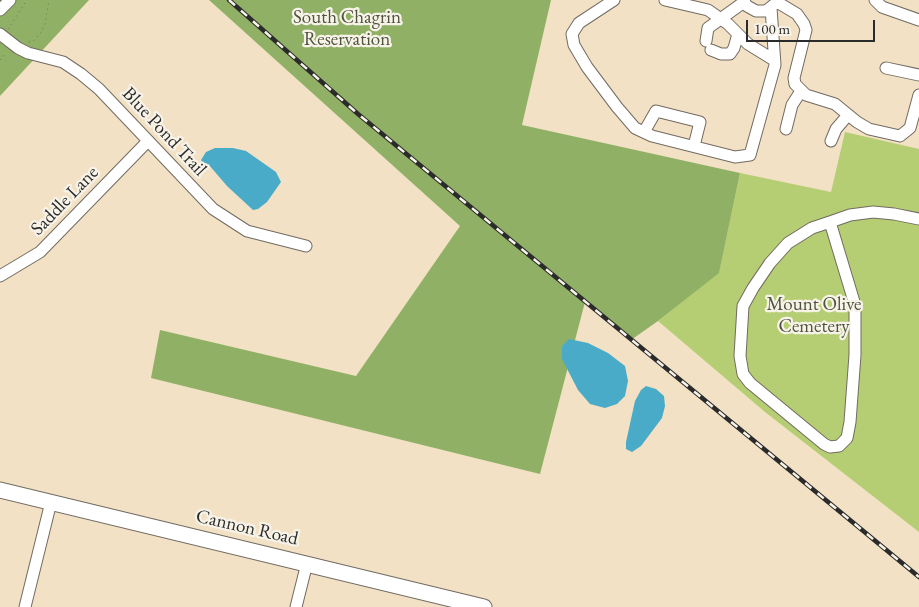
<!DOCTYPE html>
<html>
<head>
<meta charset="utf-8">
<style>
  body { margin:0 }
  #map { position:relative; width:919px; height:607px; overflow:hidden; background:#f2e1c5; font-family:"EB Garamond",serif }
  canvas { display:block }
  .scale { position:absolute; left:746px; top:20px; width:129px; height:22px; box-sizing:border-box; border:2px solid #2b2b2b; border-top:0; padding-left:6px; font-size:15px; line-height:18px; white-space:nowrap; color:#2b2b2b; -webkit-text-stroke:4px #f7f3e8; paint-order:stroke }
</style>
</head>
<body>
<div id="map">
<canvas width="919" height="607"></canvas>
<div class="scale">100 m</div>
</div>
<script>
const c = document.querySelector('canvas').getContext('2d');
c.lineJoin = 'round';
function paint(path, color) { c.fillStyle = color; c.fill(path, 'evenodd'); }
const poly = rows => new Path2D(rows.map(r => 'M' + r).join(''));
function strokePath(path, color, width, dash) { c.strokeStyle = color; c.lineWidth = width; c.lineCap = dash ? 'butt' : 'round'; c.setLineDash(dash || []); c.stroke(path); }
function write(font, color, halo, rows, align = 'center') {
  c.font = font + ' "EB Garamond",serif'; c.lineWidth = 4.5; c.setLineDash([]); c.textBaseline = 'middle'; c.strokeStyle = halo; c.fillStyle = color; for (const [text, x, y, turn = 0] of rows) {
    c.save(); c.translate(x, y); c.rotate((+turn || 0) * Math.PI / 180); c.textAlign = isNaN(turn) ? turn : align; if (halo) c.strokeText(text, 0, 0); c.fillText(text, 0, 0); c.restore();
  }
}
paint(poly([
  [845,132,919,149,919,532,765,412,658,321,719,272,740,173,831,192]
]), '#b6ce73');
paint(poly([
  [0,0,89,0,0,96],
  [209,0,551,0,522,125,740,173,719,273,658,321,631,340,585,302,540,474,151,378,160,330,356,376,460,226]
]), '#90b165');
paint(poly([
  [215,148,233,148,246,151,276,172,281,182,267,202,258,209,253,210,227,186,209,165,203,163,201,160,206,152],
  [569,339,588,343,608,353,625,366,628,381,625,396,617,404,605,408,590,404,578,390,562,359,562,346],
  [646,386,656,389,664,396,665,406,662,418,641,446,632,452,626,449,626,442,635,401,641,390]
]), '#49abc8');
const minor = poly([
  [614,0,579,23,572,34,574,45,587,67,617,107,635,128,652,136,735,157,750,155,775,65,771,8],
  [665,0,708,10,728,24,748,44,774,60],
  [743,0,747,6,756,11,766,11,776,3],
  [875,0,882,7,919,20],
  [777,2,797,14,804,24,806,30,794,78,795,84,806,95,835,104,857,122,869,129,900,136,910,128,919,95],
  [0,10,10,0],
  [0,34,18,48,28,53,63,62,81,74,99,89,213,209,247,231,306,246],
  [706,41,708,28,744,2],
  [711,50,721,54,730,54,734,48,738,34],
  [886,68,919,75],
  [786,129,792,105,801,91],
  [644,132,656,111,700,122,694,146],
  [831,141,836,129,848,115],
  [830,222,855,305,855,355,850,422,847,438,839,446,830,447,824,444,750,383,743,374,740,356,743,306,753,288,770,263,788,243,812,228,830,222,850,215,873,212,894,214,919,219],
  [0,276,40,252,148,141],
  [25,607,51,502],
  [296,607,307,563]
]);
const major = poly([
  [0,490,484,607]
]);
strokePath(minor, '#716b61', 13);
strokePath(major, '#716b61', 17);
strokePath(poly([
  [8,29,27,0],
  [29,42,32,42,40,34,45,24,49,0],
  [0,60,6,53]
]), '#716b61', 1, [1, 4]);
strokePath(minor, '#fff', 11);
strokePath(major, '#fff', 15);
const rail = poly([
  [229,0,358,114,919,577]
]);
strokePath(rail, '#2b2b2b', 4.5);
strokePath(rail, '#f7f3e8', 2.5, [8]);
write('19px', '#4e543d', '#f7f3e8', [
  ["South Chagrin",347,18],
  ["Reservation",347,40],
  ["Mount Olive",814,305],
  ["Cemetery",814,327]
]);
write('19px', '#2b2b2b', '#f7f3e8', [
  ["Blue Pond Trail",164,132,47],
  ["Saddle Lane",65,201,-46],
  ["Cannon Road",247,528,13]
]);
</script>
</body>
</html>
